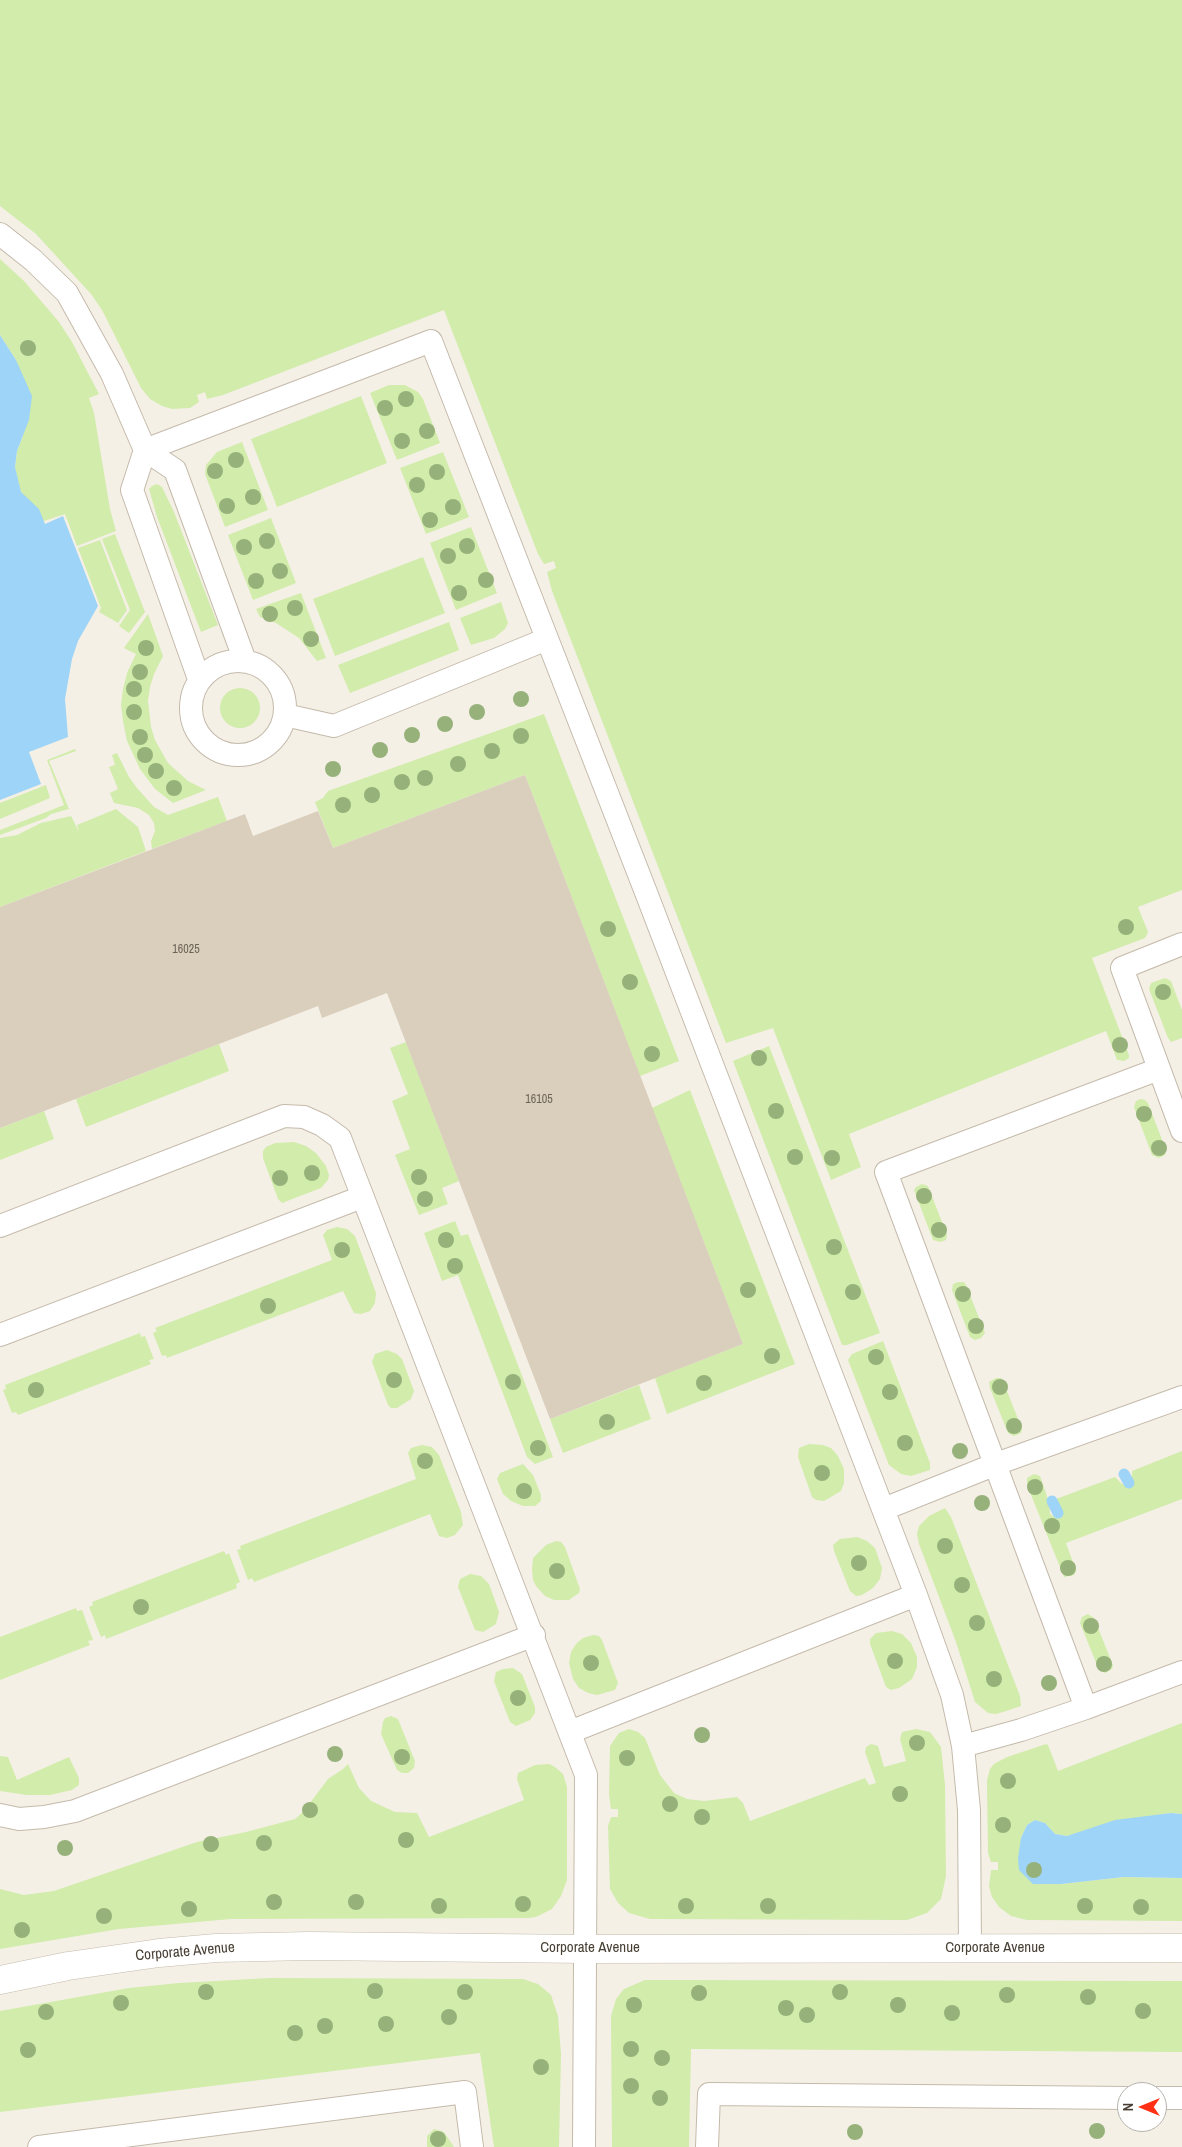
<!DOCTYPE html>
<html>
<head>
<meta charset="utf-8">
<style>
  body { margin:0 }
  #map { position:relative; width:1182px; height:2147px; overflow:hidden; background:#f5f0e6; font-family:"Archivo Narrow",sans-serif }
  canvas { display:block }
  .north { position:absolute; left:1117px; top:2082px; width:50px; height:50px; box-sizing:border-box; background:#fff; border:1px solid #b6b3ae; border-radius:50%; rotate:270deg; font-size:14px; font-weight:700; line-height:20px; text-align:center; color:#484035 }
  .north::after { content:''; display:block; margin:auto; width:18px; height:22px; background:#ff3013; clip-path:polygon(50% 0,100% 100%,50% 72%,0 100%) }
</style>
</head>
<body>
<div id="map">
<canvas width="1182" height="2147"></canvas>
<div class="north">N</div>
</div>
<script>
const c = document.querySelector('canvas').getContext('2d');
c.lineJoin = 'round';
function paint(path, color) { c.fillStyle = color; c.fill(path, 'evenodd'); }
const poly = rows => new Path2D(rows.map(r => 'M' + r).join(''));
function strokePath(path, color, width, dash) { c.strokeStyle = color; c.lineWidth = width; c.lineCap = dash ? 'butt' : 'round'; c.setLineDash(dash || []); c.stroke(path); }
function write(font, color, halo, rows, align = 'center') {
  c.font = font + ' "Archivo Narrow",sans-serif'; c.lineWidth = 4; c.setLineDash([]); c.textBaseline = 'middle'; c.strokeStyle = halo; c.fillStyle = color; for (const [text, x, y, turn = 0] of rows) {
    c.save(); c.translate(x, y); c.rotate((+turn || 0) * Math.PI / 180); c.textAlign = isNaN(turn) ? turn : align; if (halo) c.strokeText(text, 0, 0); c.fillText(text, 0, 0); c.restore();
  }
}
paint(poly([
  [0,0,1182,0,1182,890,1138,907,1148,932,1145,938,1092,958,1129,1055,1129,1058,1124,1061,1117,1060,1106,1031,849,1134,861,1167,831,1180,773,1028,726,1043,552,591,547,572,556,568,554,561,544,564,538,554,444,310,223,395,207,399,205,392,197,395,199,402,190,408,172,409,162,406,150,399,141,388,102,310,91,294,36,234,0,206],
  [0,259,24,281,59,322,72,342,99,394,89,398,94,413,110,509,116,531,77,546,65,514,44,521,21,492,17,480,15,467,17,451,23,436,16,360,0,335],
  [389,385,405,385,418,392,423,399,440,443,397,460,370,393],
  [361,396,387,463,277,507,251,439],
  [242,442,268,510,225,527,205,474,206,465,217,452],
  [443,452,469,517,426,534,400,468],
  [157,484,162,487,174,512,218,625,201,632,157,517,149,489,152,486],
  [271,518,296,583,253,600,228,535],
  [471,527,497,593,456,610,430,543],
  [115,534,145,612,129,633,119,626,130,610,102,539],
  [100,540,127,610,118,623,99,612,101,608,78,548],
  [423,557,445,613,335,656,313,599],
  [301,593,326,658,317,661,299,638,276,623,260,617,256,609],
  [501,602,508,623,505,629,494,638,471,645,460,618],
  [148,614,163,656,154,674,150,687,148,701,151,727,155,740,168,763,188,781,206,790,173,803,155,789,140,769,127,741,123,721,121,705,123,689,127,673,136,654,124,648],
  [449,622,459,650,350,693,338,665],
  '220 708a20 20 0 1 1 40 0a20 20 0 1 1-40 0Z',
  [544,714,679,1061,640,1076,525,775,333,848,315,802,323,798,328,791],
  [75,749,76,751,49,761,69,809,51,814,46,818,0,835,0,830,64,805,47,760],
  [117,753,129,777,137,788,154,807,168,815,218,797,227,821,152,849,151,841,155,831,154,823,149,815,138,808,114,803,110,793,118,789,109,767,115,765,112,755],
  [46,785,50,798,0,819,0,803],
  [116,809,138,827,146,851,0,907,0,838,17,835,41,823,71,816,79,832,77,825],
  [1165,978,1171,981,1182,1010,1182,1038,1171,1042,1168,1038,1149,989,1151,983],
  [406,1042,459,1181,442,1188,448,1204,419,1215,395,1155,410,1149,392,1101,408,1094,390,1048],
  [219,1044,229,1071,86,1127,76,1099],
  [769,1046,880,1333,847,1345,842,1345,733,1061],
  [690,1090,795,1364,667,1414,655,1378,743,1344,652,1108],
  [1141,1099,1145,1100,1148,1103,1166,1150,1165,1155,1159,1158,1152,1155,1134,1107,1136,1101],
  [44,1111,54,1139,0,1160,0,1128],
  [294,1142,306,1146,316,1153,326,1166,329,1175,328,1180,321,1188,282,1203,278,1199,263,1158,263,1151,266,1147,275,1143],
  [922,1184,928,1186,947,1235,946,1240,940,1242,933,1240,914,1190,916,1187],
  [455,1221,461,1236,468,1234,553,1457,535,1464,527,1457,458,1275,442,1281,424,1233],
  [337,1227,347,1229,355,1236,376,1293,375,1303,370,1311,361,1314,354,1313,343,1291,167,1358,166,1355,162,1356,153,1333,157,1331,155,1328,332,1260,323,1235,327,1230],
  [958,1282,964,1282,966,1285,985,1333,981,1338,975,1340,970,1337,952,1290,953,1284],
  [140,1333,141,1337,145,1336,153,1357,154,1359,149,1360,151,1364,18,1415,16,1412,12,1413,3,1390,6,1389,5,1385],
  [883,1341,930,1463,930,1470,911,1476,901,1474,889,1465,848,1360,852,1354],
  [387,1350,397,1354,402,1359,414,1391,411,1399,397,1408,391,1408,388,1405,372,1362,375,1354],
  [996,1378,1001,1378,1003,1381,1022,1429,1021,1433,1014,1436,1008,1433,990,1388,989,1382],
  [639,1385,651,1419,563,1453,550,1419],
  [809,1444,823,1445,831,1448,838,1456,844,1469,844,1483,841,1491,824,1501,816,1500,812,1497,798,1457,799,1448],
  [422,1445,432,1447,439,1455,461,1512,463,1525,455,1535,447,1538,439,1536,430,1514,254,1582,252,1578,248,1580,237,1550,241,1549,240,1546,416,1479,408,1453,411,1448],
  [1182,1451,1182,1499,1066,1543,1076,1571,1074,1575,1064,1577,1027,1485,1027,1478,1034,1474,1040,1476,1049,1502,1050,1514,1056,1518,1059,1510,1056,1499,1115,1477,1122,1484,1129,1483,1132,1481,1132,1471],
  [523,1464,533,1475,541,1495,541,1501,535,1506,523,1506,511,1501,503,1494,497,1479,500,1473],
  [945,1508,951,1517,1020,1696,1021,1706,1003,1712,996,1714,988,1713,975,1702,956,1642,919,1544,917,1534,919,1526,929,1516],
  [857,1537,867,1541,875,1548,882,1568,880,1579,873,1588,862,1595,856,1596,850,1591,834,1551,833,1545,840,1539],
  [556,1541,561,1542,565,1547,580,1589,579,1593,569,1600,554,1600,545,1596,536,1586,533,1580,532,1569,533,1558,546,1545],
  [224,1551,226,1555,229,1553,240,1582,236,1584,237,1588,106,1639,105,1635,101,1637,89,1607,93,1605,92,1602],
  [470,1574,481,1576,489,1584,499,1612,496,1624,483,1632,475,1630,458,1587,460,1579],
  [76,1608,77,1611,82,1610,93,1640,88,1641,90,1645,0,1680,0,1637],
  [1088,1614,1094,1618,1113,1665,1112,1669,1105,1673,1099,1670,1080,1623,1082,1617],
  [892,1631,902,1634,911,1643,917,1657,917,1667,912,1679,899,1688,891,1690,886,1687,870,1644,870,1639,876,1633],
  [593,1635,599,1636,602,1640,618,1683,615,1690,597,1695,588,1693,579,1688,573,1679,569,1663,571,1652,576,1644,583,1638],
  [513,1668,522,1674,535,1707,535,1713,530,1720,516,1726,510,1722,494,1681,496,1672,503,1669],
  [391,1716,398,1719,415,1761,414,1768,408,1773,402,1773,397,1770,381,1734,383,1722,385,1718],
  [1182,1723,1182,1814,1171,1813,1149,1816,1067,1836,1055,1834,1045,1823,1035,1820,1027,1825,1021,1838,1033,1884,1061,1884,1124,1877,1182,1878,1182,1921,1027,1920,1011,1916,999,1907,992,1897,989,1886,991,1870,998,1870,998,1862,991,1862,988,1853,987,1780,990,1769,994,1764,1007,1757,1046,1744,1048,1745,1058,1771],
  [629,1729,638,1732,645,1738,660,1775,674,1793,687,1799,704,1801,737,1797,743,1803,750,1821,865,1778,869,1785,876,1783,865,1752,866,1747,871,1744,878,1746,884,1767,906,1761,900,1739,902,1732,916,1729,930,1732,941,1747,945,1785,946,1876,941,1899,927,1913,907,1920,650,1919,629,1913,618,1903,610,1889,608,1826,611,1817,618,1817,618,1809,611,1809,609,1794,610,1746,619,1733],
  [0,1756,8,1757,17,1780,69,1757,79,1778,79,1785,72,1790,50,1795,27,1795,0,1791],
  [348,1764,359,1788,371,1801,395,1812,417,1813,429,1837,524,1800,517,1779,518,1773,535,1765,549,1764,555,1767,563,1774,567,1787,567,1880,561,1896,552,1909,536,1917,529,1918,231,1919,119,1929,0,1949,0,1889,24,1895,54,1891,197,1842,246,1832,295,1819,304,1811,328,1779,343,1769],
  [270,1978,523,1979,538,1984,551,1995,558,2016,561,2054,559,2147,494,2147,480,2053,0,2112,0,2011,129,1988,179,1983],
  [645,1980,1182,1981,1182,2052,691,2049,689,2147,612,2147,611,2016,616,1999,624,1989],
  [434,2129,444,2132,454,2147,427,2147,427,2136]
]), '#d1ecab');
paint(poly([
  [0,335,16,360,32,396,29,420,17,451,15,467,21,492,39,509,45,524,63,516,98,606,78,641,72,659,65,699,68,737,29,752,41,784,0,800],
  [1171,1813,1182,1814,1182,1878,1124,1877,1061,1884,1033,1884,1019,1870,1018,1858,1021,1838,1027,1825,1035,1820,1045,1823,1055,1834,1067,1836,1115,1820]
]), '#9dd4f7');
strokePath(poly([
  [1124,1474,1129,1483],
  [1052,1501,1058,1513]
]), '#9dd4f7', 11);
paint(poly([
  [525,775,743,1344,550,1419,387,993,322,1018,318,1006,0,1128,0,907,245,814,253,836,318,811,333,848]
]), '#dacebd');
const lane = poly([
  [0,234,33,260,67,293,112,374,145,450,431,341,647,895,916,1595],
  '191 708a47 47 0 1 1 94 0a47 47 0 1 1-94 0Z',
  [199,679,132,490,145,450,175,470,245,661],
  [285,715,334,726,547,639],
  [1182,944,1122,968,1182,1131],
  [0,1226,284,1116,304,1117,322,1125,340,1138,586,1775,584,2147],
  [0,1335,362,1197],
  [884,1509,996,1464,1182,1397],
  [1086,1708,886,1172,1159,1069],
  [570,1732,916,1595,952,1695,963,1746,969,1810,970,1948],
  [963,1746,1021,1730,1086,1708,1182,1672],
  [0,1815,19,1819,44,1817,75,1811,534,1635],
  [1157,2098,1182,2098],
  [39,2147,465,2092,472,2147],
  [707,2147,709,2094,1127,2098]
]);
const street = poly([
  [0,1980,68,1966,159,1953,216,1948,309,1946,586,1949,1182,1948]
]);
strokePath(lane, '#c4baab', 24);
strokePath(street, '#c4baab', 29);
strokePath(lane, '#fff', 22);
strokePath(street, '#fff', 28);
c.fillStyle = '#96b27a';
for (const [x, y] of [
  [28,348],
  [406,399],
  [385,408],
  [427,431],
  [402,441],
  [236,460],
  [215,471],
  [437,472],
  [417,485],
  [253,497],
  [227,506],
  [453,507],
  [430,520],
  [267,541],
  [467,546],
  [244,547],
  [448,556],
  [280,571],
  [486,580],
  [256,581],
  [459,593],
  [295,608],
  [270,614],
  [311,639],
  [146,648],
  [140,672],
  [134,689],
  [521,699],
  [134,712],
  [477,712],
  [445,724],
  [412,735],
  [521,736],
  [140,737],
  [380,750],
  [492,751],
  [145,755],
  [458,764],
  [333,769],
  [156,771],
  [425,778],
  [402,782],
  [174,788],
  [372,795],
  [343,805],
  [1126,927],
  [608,929],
  [630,982],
  [1163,992],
  [1120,1045],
  [652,1054],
  [759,1058],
  [776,1111],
  [1144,1114],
  [1159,1148],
  [795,1157],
  [832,1158],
  [312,1173],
  [419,1177],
  [280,1178],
  [924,1196],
  [425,1199],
  [939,1230],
  [446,1240],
  [834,1247],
  [342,1250],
  [455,1266],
  [748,1290],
  [853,1292],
  [963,1294],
  [268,1306],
  [976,1326],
  [772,1356],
  [876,1357],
  [394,1380],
  [513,1382],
  [704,1383],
  [1000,1387],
  [36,1390],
  [890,1392],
  [607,1422],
  [1014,1426],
  [905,1443],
  [538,1448],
  [960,1451],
  [425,1461],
  [822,1473],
  [1035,1487],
  [524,1491],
  [982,1503],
  [1052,1526],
  [945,1546],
  [859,1563],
  [1068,1568],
  [557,1571],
  [962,1585],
  [141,1607],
  [977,1623],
  [1091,1626],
  [895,1661],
  [591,1663],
  [1104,1664],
  [994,1679],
  [1049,1683],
  [518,1698],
  [702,1735],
  [917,1743],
  [335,1754],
  [402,1757],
  [627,1758],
  [1008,1781],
  [900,1794],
  [670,1804],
  [310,1810],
  [702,1817],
  [1003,1825],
  [406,1840],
  [264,1843],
  [211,1844],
  [65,1848],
  [1034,1870],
  [274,1902],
  [356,1902],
  [523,1904],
  [439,1906],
  [686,1906],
  [768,1906],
  [1085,1906],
  [1141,1907],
  [189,1909],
  [104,1916],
  [22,1930],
  [375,1991],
  [206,1992],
  [465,1992],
  [840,1992],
  [699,1993],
  [1007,1995],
  [1088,1997],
  [121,2003],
  [634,2005],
  [898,2005],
  [786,2008],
  [1143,2011],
  [46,2012],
  [952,2013],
  [807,2015],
  [449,2017],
  [386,2024],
  [325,2026],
  [295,2033],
  [631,2049],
  [28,2050],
  [662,2058],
  [541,2067],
  [631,2086],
  [660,2098],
  [1097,2131],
  [855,2132],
  [438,2139]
]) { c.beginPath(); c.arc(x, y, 8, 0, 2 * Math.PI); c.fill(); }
write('12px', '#6c6457', null, [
  ["16025",186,950],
  ["16105",539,1100]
]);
write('15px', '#484035', '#fff', [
  ["Corporate Avenue",590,1948],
  ["Corporate Avenue",995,1948],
  ["Corporate Avenue",185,1952,-5]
]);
</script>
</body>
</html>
